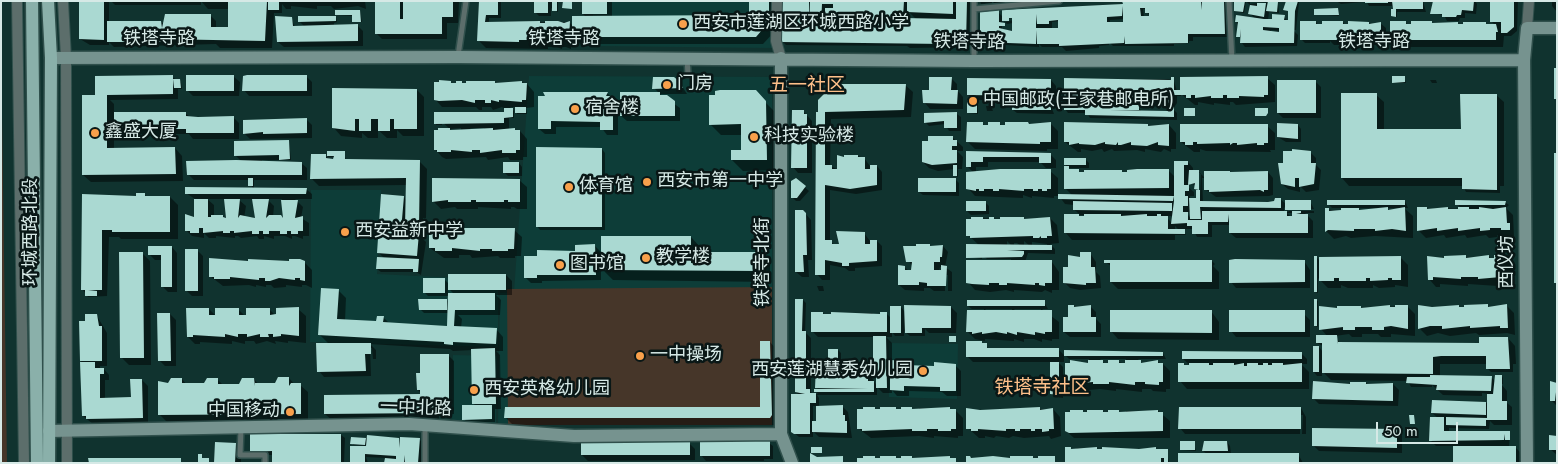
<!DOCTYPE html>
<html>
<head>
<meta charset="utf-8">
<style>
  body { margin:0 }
  #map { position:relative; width:1558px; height:464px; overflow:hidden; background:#10332f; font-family:Jost,sans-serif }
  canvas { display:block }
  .frame { position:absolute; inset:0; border:2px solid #d6e9e6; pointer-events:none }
  .scale { position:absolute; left:1376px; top:422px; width:82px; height:22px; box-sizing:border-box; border:2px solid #d6e9e6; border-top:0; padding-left:6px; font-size:15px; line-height:18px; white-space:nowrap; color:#d6e9e6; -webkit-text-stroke:4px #091716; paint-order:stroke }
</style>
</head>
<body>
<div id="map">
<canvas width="1558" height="464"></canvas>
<div class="frame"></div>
<div class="scale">50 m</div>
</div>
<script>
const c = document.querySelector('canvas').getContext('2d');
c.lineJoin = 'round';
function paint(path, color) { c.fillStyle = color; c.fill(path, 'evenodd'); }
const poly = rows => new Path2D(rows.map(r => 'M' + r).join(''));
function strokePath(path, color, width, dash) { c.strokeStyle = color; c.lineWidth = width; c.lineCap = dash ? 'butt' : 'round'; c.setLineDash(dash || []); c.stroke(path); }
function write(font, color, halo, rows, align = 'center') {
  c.font = font + ' Jost,"Noto Sans SC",sans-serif'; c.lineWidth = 5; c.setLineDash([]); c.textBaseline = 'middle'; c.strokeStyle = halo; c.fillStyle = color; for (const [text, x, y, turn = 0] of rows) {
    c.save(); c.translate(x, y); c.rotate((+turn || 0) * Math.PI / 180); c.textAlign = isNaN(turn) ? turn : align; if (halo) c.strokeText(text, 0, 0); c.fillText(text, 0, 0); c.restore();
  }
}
paint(poly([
  [593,1,773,1,772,48,592,46],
  [529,76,772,77,772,425,498,425,500,293,514,292],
  [311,190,381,190,377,274,498,280,498,347,310,342],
  [889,343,958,344,957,399,889,397],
  [453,355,497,356,496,426,452,425]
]), '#0d3d38');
paint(poly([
  [1,47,7,463,1,463],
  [772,287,772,425,508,425,507,289]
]), '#463629');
paint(poly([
  [80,1,109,1,109,22,166,23,210,15,216,21,216,28,229,28,229,9,208,9,201,1,365,1,366,9,358,6,334,9,331,6,317,6,317,9,291,6,291,9,286,9,282,4,282,13,274,13,272,48,220,48,216,44,114,47,109,42,109,45,90,45,80,39],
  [111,1,201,1,201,5,115,5],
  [379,1,459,1,458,23,447,23,447,39,382,39,376,33,381,3],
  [480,1,501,1,501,18,489,18,489,23,569,22,573,26,586,17,583,14,583,1,612,1,612,17,750,17,750,1,776,1,776,30,763,44,581,44,576,40,576,47,571,47,571,49,566,47,562,47,562,49,557,47,548,47,548,49,486,48,478,40],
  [535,1,558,1,558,12,551,8,551,16,539,16,535,12],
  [783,1,970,1,969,47,910,48,907,46,786,45,782,41],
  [907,10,916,19,907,19],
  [980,1,1020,1,1020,3,996,5,992,1,992,3,981,4],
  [1150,1,1228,1,1228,37,1193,37,1193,41,1189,41,1189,43,1174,44,1174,46,1113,46,1109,42,1109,45,1099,46,1099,48,1066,51,1062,47,1042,47,1039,44,1039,47,1005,45,1000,41,1000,43,981,41,998,12,1003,17],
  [1143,9,1146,9,1150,17,1144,17],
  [1013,18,1013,20,1005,22,1005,19],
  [1002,19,1007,24,1013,23,1015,32,1002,29],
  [1125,19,1125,23,1110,24,1110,20],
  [1059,21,1060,32,1052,29,1052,22],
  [1235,1,1246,1,1244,13,1235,11],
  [1246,1,1254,1,1250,1,1250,4,1278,1,1279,13,1269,12,1268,20,1284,17,1289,22,1290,11,1285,10,1287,1,1302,1,1299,2,1296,30,1293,30,1298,35,1297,46,1245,47,1242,43,1242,38,1237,36,1238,31,1241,31,1236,21,1255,19,1250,13,1251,6],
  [1271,30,1280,31,1280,34,1271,32],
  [1336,1,1362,1,1362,2,1341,4],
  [1366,1,1423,1,1426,12,1397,12,1397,17,1394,17,1393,11,1397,11,1392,6,1369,6],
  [1430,1,1475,1,1477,4,1476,14,1465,13,1465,18,1460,18,1459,21,1447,21,1444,15,1431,13,1434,2],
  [1491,1,1518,1,1517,31,1511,36,1504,36,1503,47,1399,47,1391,39,1406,23,1408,25,1432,23,1495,25,1491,21],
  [1552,1,1557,1,1557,12,1552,6],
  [1338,10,1339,16,1315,14],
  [360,11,362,22,354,22,353,16,336,15],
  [336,17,337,22,334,23,334,25,357,25,363,31,363,46,284,47,278,42,291,18,295,27,304,26,299,21],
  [1316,22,1318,25,1343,22,1345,25,1369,23,1376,25,1376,23,1380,23,1386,28,1386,45,1334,45,1330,41,1330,43,1305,43,1302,40],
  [172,77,181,82,182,89,178,89,178,99,110,100,114,104,114,113,151,115,185,113,190,117,233,117,239,123,239,139,193,139,189,134,121,134,114,128,114,149,175,148,182,156,183,181,91,182,83,175,98,96],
  [234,77,240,82,239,96,193,96,187,90],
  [307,77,312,82,312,96,249,96,244,90],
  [1404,77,1406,83,1393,83],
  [951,78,957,84,957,90,963,97,963,109,930,109,925,103,930,91],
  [1173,78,1177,91,1267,78,1275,85,1275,102,1236,105,1233,102,1230,102,1230,105,1214,103,1214,105,1198,102,1198,105,1195,105,1181,94,1181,96,1177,96,1177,103,1173,109,1177,113,1177,120,1090,118,1087,113,1068,113,1065,109,1081,105,1072,103,1065,96,1065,79,1169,79,1172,82],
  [1084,103,1095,104,1095,106,1084,106],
  [1108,103,1135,103,1137,106,1108,106],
  [1163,103,1170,103,1169,112,1142,112,1137,105],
  [1051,80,1056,86,1056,101,975,100,978,102,978,114,968,113,974,101,968,95],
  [1430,80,1436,80,1437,83,1432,83],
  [1315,81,1321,87,1321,118,1283,118,1278,113],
  [440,82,453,84,457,84,457,82,463,84,467,84,467,82,494,82,496,84,521,82,527,84,534,92,534,107,526,108,527,114,517,114,516,107,510,107,514,111,514,118,509,118,509,130,520,131,527,139,527,157,523,157,523,160,510,160,508,157,488,160,486,157,446,159,442,157,435,149,435,131,440,131,440,129,461,131,461,128,450,129,442,122,442,125,436,125,435,113,503,114,505,116,505,109,502,107,493,110,491,107,482,107,482,110,479,110,476,107,442,107,435,99,435,84,440,84],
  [470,128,484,128,484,130,472,131],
  [680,83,687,94,660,94,680,108,680,121,627,121,621,116,659,93,654,88],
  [905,85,913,92,911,117,831,119,830,166,839,170,845,159,858,156,864,158,870,166,877,166,882,172,882,190,856,194,830,190,830,241,836,246,864,233,870,241,877,241,882,246,882,266,855,268,855,271,849,271,845,268,830,265,830,280,822,280,817,274,819,111],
  [417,90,424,97,424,136,403,136,397,130,397,138,387,138,378,130,378,138,368,138,362,133,362,138,341,136,334,128],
  [755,92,776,113,777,170,743,171,732,160,742,151,742,135,721,135,710,124],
  [607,93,618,103,618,135,607,135,601,127,556,127,556,134,545,134,539,129,539,97],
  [1376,95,1384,102,1384,130,1462,131,1496,95,1504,102,1504,186,1500,186,1500,193,1466,192,1463,186,1349,186,1342,178],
  [986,106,991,106,993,111,987,111],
  [1051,106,1054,114,1017,113,1013,110],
  [803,111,812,121,812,173,798,173,793,167],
  [957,114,961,117,961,131,949,131,945,124,929,126,925,122],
  [307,120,312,125,312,138,250,139,244,133],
  [983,124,985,126,1000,124,1002,126,1051,124,1058,131,1058,149,1047,149,1047,151,975,149,968,142],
  [1169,125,1176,133,1176,149,1171,149,1171,152,1164,149,1161,152,1145,149,1145,152,1137,150,1114,151,1112,149,1104,152,1102,149,1092,151,1081,149,1081,152,1078,152,1065,142,1123,127],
  [1298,125,1301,129,1301,142,1286,142,1278,137],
  [1267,126,1275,133,1275,150,1270,150,1271,152,1206,151,1200,149,1200,152,1194,152,1181,142],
  [952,137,963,147,963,151,957,151,963,157,962,169,958,169,958,177,954,175,954,169,938,171,929,168,923,162],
  [289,141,291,160,262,160,262,163,301,163,307,168,307,180,254,180,254,189,306,189,312,194,312,199,295,199,303,207,301,218,309,223,309,236,303,236,303,239,295,236,292,236,292,239,285,236,274,236,274,239,264,236,264,239,259,239,257,236,241,238,238,236,235,236,235,238,216,236,216,238,209,238,204,233,204,238,192,236,186,230,195,218,195,199,186,193,253,189,249,180,194,180,188,174,243,163,235,155],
  [207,199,225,199,228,221,223,216,214,216,214,205],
  [238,199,253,199,256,220,252,217,244,218,246,206],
  [267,199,282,199,285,221,273,217,274,206],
  [602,149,605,153,605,230,540,230,537,226],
  [328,152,344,153,346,160,419,161,427,169,426,218,423,218,422,231,409,230,409,233,418,234,426,242,421,275,416,272,381,272,377,269,384,258,378,252,404,197,407,201,407,185,319,186,312,179,325,155,330,160,335,160,335,157,328,157],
  [968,152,1050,154,1056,160,1056,168,1046,168,1040,162,988,162,988,167,976,167,976,172,1050,171,1058,178,1058,195,1072,195,1065,188,1078,171,1081,174,1169,171,1175,177,1175,163,1188,162,1193,168,1193,172,1199,172,1205,178,1202,178,1203,202,1275,202,1280,199,1286,204,1310,201,1314,209,1288,208,1288,211,1314,211,1314,213,1305,213,1313,221,1313,238,1236,238,1230,233,1230,225,1212,225,1212,237,1197,237,1193,229,1182,229,1186,235,1175,235,1175,240,1072,240,1065,232,1085,218,1085,215,1080,215,1074,209,1074,205,1065,204,1059,196,1054,196,1054,198,1032,196,1032,198,1023,195,1023,198,975,196,968,188,973,172,968,167],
  [1198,173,1201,173,1200,196,1198,196,1198,199,1190,200,1190,196,1194,196,1194,192,1189,188,1189,182,1196,186,1198,194],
  [1284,207,1289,212,1284,212],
  [1188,212,1191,212,1191,218,1188,215],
  [1287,213,1293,213,1297,216,1290,216],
  [1165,216,1173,216,1172,223],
  [1175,226,1180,231,1175,231],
  [1311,153,1316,158,1316,165,1321,170,1319,190,1306,192,1300,186,1300,192,1288,189,1282,184,1285,164],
  [1085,159,1089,163,1089,168,1068,168,1065,164],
  [519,163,522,167,522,176,508,176,504,172],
  [1268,172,1273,178,1273,195,1269,196,1216,197,1205,189,1232,174],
  [519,180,527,187,527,209,517,209,514,207,511,207,511,209,478,207,478,209,457,209,455,207,441,209,433,201],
  [796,180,809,191,800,201,796,201,792,197],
  [956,180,959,183,959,196,923,195,919,192],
  [144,194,147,197,170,197,178,205,178,239,121,239,119,237,109,237,107,296,88,297,83,290,83,245,138,197],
  [1405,201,1408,208,1404,208,1413,216,1413,238,1375,236,1351,238,1346,236,1334,239,1326,231,1326,209,1343,212,1343,208,1332,208,1328,204],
  [1358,208,1376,208,1376,210,1361,211],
  [1387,208,1399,208,1399,209,1390,211],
  [985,202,989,206,989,214,971,215,967,211],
  [1505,202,1509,205,1506,208,1513,215,1514,237,1507,235,1497,235,1497,237,1489,238,1486,235,1467,238,1465,235,1446,238,1444,235,1426,238,1418,230,1427,208,1428,210,1438,208,1462,209,1457,204],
  [803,211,811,220,812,260,808,260,809,277,802,277,796,272],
  [973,218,1035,220,1035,218,1050,218,1057,225,1059,243,1050,244,1055,249,1055,254,1028,253,1025,262,1052,262,1059,272,1059,290,1052,290,1052,293,1045,290,1042,292,1014,290,1014,292,1006,290,990,292,975,290,968,282,1011,262,1011,259,987,259,982,254,982,259,968,257,980,246,968,235],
  [1007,241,1012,246,1007,246],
  [1024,241,1030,246,1024,246],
  [1032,242,1047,244,1047,246,1032,246],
  [1014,243,1017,243,1021,246,1014,246],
  [514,230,522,237,521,256,515,256,515,258,500,258,498,256,472,258,470,255,459,255,459,258,444,258,430,248],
  [691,237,701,248,701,265,759,253,770,264,770,282,613,280,601,268,601,280,542,281,542,283,531,283,525,277,538,257,576,252,595,246,602,253],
  [1508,244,1509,251,1498,249],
  [943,246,948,252,945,267,952,272,952,291,948,291,948,275,945,275,945,291,934,291,930,288,924,288,924,291,905,290,899,285,904,267,909,271,913,271,913,267,905,256,905,247],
  [940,267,943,267,942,271,939,271],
  [172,247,177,253,177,292,168,292,163,287,163,260,155,260,149,254],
  [197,250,203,256,203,296,192,296,186,290],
  [142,253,150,261,151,365,129,365,122,358],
  [1090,253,1096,262,1096,272,1100,276,1101,288,1080,290,1070,288,1064,282,1069,268],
  [1489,256,1491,259,1506,256,1514,264,1514,286,1502,284,1498,286,1468,284,1468,286,1440,284,1440,287,1436,287,1429,279,1446,259],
  [1400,257,1408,265,1408,287,1395,285,1395,287,1379,288,1373,285,1373,288,1348,288,1341,285,1341,288,1328,288,1318,278,1318,293,1315,292,1317,258,1320,261],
  [1212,261,1215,264,1213,266,1219,272,1219,289,1118,289,1111,282,1111,266,1105,262],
  [1304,261,1310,270,1310,288,1236,288,1231,282],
  [290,262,304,262,312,270,312,288,306,285,302,285,302,287,286,285,286,287,274,288,271,285,266,285,266,287,256,285,256,287,249,285,223,286,210,276,249,263],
  [506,275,512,281,512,295,496,295,501,300,500,315,458,315,462,319,461,328,496,329,503,337,503,351,496,351,500,355,501,409,495,409,495,422,467,423,464,419,476,406,473,403,473,350,453,351,450,349,370,344,376,350,376,359,373,359,372,348,370,348,371,376,324,377,319,371,329,344,320,335,338,290,346,298,345,321,378,323,383,317,390,324,448,327,449,313,424,313,420,309,447,300,449,303,449,296,428,296,424,292,444,279,449,284],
  [448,288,454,294,448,294],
  [817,286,823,286,824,291,819,291],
  [803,300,806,303,805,332,811,338,811,392,813,394,818,394,816,392,819,390,816,387,831,366,838,350,841,353,841,368,835,368,839,371,867,370,877,386,877,374,875,371,874,337,818,337,812,331,823,313,825,315,872,313,874,315,886,313,891,318,901,307,905,312,951,307,957,313,956,333,929,333,925,329,925,336,910,336,904,331,904,336,895,336,892,332,892,337,886,337,892,343,892,362,904,362,909,367,955,365,961,371,961,396,947,396,942,392,909,391,909,396,897,396,892,390,892,393,883,393,877,387,877,395,817,395,819,398,819,407,843,407,848,412,852,438,819,437,813,431,813,437,799,437,792,431,798,394,796,392],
  [813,406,818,406,818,422,813,422],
  [1316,300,1318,301,1318,327,1315,326],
  [1044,302,1048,309,1042,309,1059,322,1059,339,1052,339,1052,341,1042,339,1042,342,1034,339,1024,339,1024,342,1014,339,1014,341,985,339,985,341,975,339,968,332,984,316,984,309,972,309,968,306],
  [985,309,1012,309,1012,314,990,314],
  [1014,309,1041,309,1041,314,1018,314],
  [1069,306,1085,308,1090,306,1096,312,1096,319,1101,324,1101,337,1070,337,1064,332,1069,318],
  [1407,306,1415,314,1415,336,1391,334,1391,337,1381,337,1378,334,1362,334,1362,337,1352,337,1349,334,1335,336,1340,343,1480,344,1508,338,1515,346,1516,364,1513,364,1513,372,1491,372,1487,368,1487,364,1440,364,1440,376,1491,377,1496,382,1502,376,1503,378,1503,384,1501,384,1507,391,1507,403,1512,407,1512,425,1494,425,1490,421,1489,429,1449,428,1449,432,1510,432,1509,447,1515,447,1521,453,1521,463,1455,463,1455,446,1436,446,1430,440,1438,418,1432,413,1433,401,1488,403,1488,394,1482,393,1482,396,1443,395,1432,385,1432,387,1411,387,1408,381,1331,380,1322,371,1322,376,1317,376,1314,372,1319,347,1323,352,1323,346,1317,343,1328,337,1321,329,1338,309],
  [1458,306,1460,308,1488,306,1490,308,1507,306,1514,313,1515,335,1507,333,1479,335,1476,333,1450,336,1438,333,1427,336,1419,328,1432,308],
  [209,309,217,317,238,309,245,316,269,309,277,317,298,309,306,316,306,343,288,341,288,343,275,341,276,344,267,341,256,344,254,341,245,341,245,344,232,341,232,344,200,342,200,344,195,344,188,337],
  [1211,311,1219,322,1219,340,1118,339,1111,331],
  [170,314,176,320,176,366,165,366,159,360],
  [1304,314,1310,320,1310,337,1236,337,1231,331],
  [97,316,107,333,107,366,100,366,100,369,104,369,109,375,109,380,105,380,105,399,132,399,142,380,148,386,148,423,93,424,83,416,80,322,89,322],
  [770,342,777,350,777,425,513,425,505,417,761,408],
  [986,344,988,349,1058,349,1064,355,1064,362,1058,362,1063,367,1063,398,1055,397,1051,393,1051,362,973,362,967,356],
  [1163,353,1166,359,1138,359,1142,364,1157,362,1163,364,1170,371,1170,389,1166,389,1166,392,1153,391,1151,389,1142,389,1142,392,1116,389,1116,391,1100,389,1078,391,1066,382,1089,364,1089,359,1069,359,1065,355],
  [1100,359,1126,359,1126,364,1119,362,1105,364],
  [1301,353,1307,359,1307,364,1301,364,1309,372,1309,389,1187,389,1180,381,1192,367,1183,359],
  [448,355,454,361,454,414,439,415,439,421,350,423,345,418,345,421,333,421,325,414,423,395,418,390,421,374],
  [289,378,295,385,300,385,308,392,308,421,167,422,159,414,169,385,182,379,187,385,205,385,217,379,223,385,240,385,254,379,259,385,275,385],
  [1551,382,1557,383,1557,406,1551,400],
  [1366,383,1368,385,1393,384,1399,390,1398,406,1319,404,1314,399,1351,386],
  [874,408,877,410,919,411,919,408,955,410,963,418,963,436,958,436,958,438,934,436,934,438,919,436,871,438,858,428],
  [1301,408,1306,417,1306,434,1302,434,1303,415,1300,415,1300,434,1185,434,1180,428],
  [967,409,977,411,1053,409,1060,417,1061,436,1051,439,1049,436,1024,438,1013,436,1009,438,996,436,994,438,985,436,985,438,979,438,968,428],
  [1103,411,1105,413,1126,413,1126,411,1140,411,1142,413,1158,411,1170,421,1170,438,1074,438,1066,431,1066,413],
  [1396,430,1402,436,1402,453,1319,451,1313,445],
  [341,435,345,438,344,463,273,463,273,455,255,455,251,451],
  [1550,436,1557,436,1557,455,1550,449],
  [352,438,399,440,401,442,419,439,423,443,422,463,386,463,386,458,366,457,368,463,351,463,369,446,353,445],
  [1227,442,1230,446,1231,454,1298,454,1303,463,1207,454,1203,451],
  [689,443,695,449,695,460,588,461,582,455],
  [769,443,773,446,773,459,764,459,764,461,706,461,701,455],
  [1194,443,1196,451,1181,450],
  [235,444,241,449,241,463,216,463],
  [1077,448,1096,448,1099,451,1103,451,1103,448,1167,451,1169,463,1066,463]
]), '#0007');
paint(poly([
  [79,1,104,1,104,40,79,39],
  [228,1,267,1,265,41,161,39,161,42,107,42,107,21,161,21,162,28,165,14,211,14,211,27,228,27],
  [268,1,279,1,279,10,268,10],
  [400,1,400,19,403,19,403,1,453,1,453,17,442,17,442,34,375,34,375,2],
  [479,1,498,1,498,15,486,15,485,22,540,21,540,23,545,23,545,21,558,21,564,23,570,21,569,40,564,40,564,42,559,42,559,40,555,40,555,42,550,42,550,40,541,40,541,42,528,40,519,40,519,42,477,41],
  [534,1,548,1,548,13,534,13],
  [552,1,557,1,557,11,552,11],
  [563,1,572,1,572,9,562,8],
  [582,1,607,1,607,14,582,14],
  [749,1,769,1,769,22,756,37,572,37,572,16,749,15],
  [782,1,809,1,809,30,810,1,860,1,859,38,860,1,904,1,903,18,956,19,956,1,967,1,966,44,947,44,946,29,946,44,781,42],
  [822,4,833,4,833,8,825,8,825,26,821,26],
  [907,1,953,1,953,14,907,12],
  [1122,1,1201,1,1202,10,1202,1,1224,1,1225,34,1188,34,1188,43,1125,44,1124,36,1124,43,1059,46,1059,44,1037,44,1036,30,1036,44,980,42,980,12,999,10,999,22,1005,23,1005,26,999,26,999,28,1012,31,1012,18,1009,18,1009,21,1002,21,1002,10,1123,4],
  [1123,6,1123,22,1107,22,1107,17,1122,16],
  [1140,8,1145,8,1145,13,1149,13,1149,16,1141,16],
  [1036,14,1037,24,1049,24,1049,21,1058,20,1058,28,1036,28],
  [1234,1,1245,1,1243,12,1234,11],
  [1268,1,1278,2,1277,12,1266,11],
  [1286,1,1298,1,1295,11,1294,43,1240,43,1241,29,1240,37,1236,37,1238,22,1235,22,1236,15,1264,19,1272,19,1272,14,1285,15,1284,20,1288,20,1288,11,1283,10],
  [1263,27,1279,28,1279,32,1263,30],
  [1365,1,1388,1,1388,3,1365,3],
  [1392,1,1423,1,1423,9,1396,9,1396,17,1391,16,1391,9,1393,9],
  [1433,1,1444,2,1474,1,1473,11,1462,10,1461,15,1457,15,1456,17,1442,17,1442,14,1430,14],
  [1490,1,1514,1,1514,27,1507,33,1501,33,1501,22,1490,22],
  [1257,3,1266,3,1264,17,1248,14,1250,5,1257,6],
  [1338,8,1339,15,1314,15,1314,9],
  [335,10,360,10,361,22,352,22,352,15,335,15],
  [275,16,292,17,293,26,358,24,358,41,277,42],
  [298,16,336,16,336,21,298,22],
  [1300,21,1316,21,1316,24,1322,24,1322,21,1343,21,1343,24,1348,24,1348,21,1369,22,1369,24,1381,22,1381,40,1300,40],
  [1390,21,1406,21,1406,24,1411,24,1411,21,1432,21,1432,23,1458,22,1458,24,1463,24,1463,22,1486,22,1486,24,1496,24,1498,32,1496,32,1496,40,1390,40],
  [1554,68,1557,68,1557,99,1554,99],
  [173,75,173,94,107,95,107,148,175,147,176,174,82,175,82,95,95,95,95,76],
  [186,75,234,75,234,91,186,91],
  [247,75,307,75,307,91,242,91,243,76],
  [1268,76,1268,95,1264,95,1264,97,1239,96,1239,98,1227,98,1227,95,1223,95,1223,98,1211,98,1211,96,1195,98,1195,95,1191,95,1191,98,1186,98,1186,95,1174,95,1174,117,1085,115,1085,110,1064,110,1064,105,1139,105,1139,110,1109,110,1168,111,1168,99,1170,99,1170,96,1158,96,1158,98,1154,96,1128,98,1128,96,1114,96,1073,98,1073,96,1064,96,1064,78,1171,80,1171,77,1174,77,1174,90,1180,90,1180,77],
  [1392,76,1405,76,1405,82,1392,83],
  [653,77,674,77,680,82,683,88,652,89],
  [929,77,952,77,951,90,958,90,957,104,923,103,922,90,929,90],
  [967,78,1051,79,1051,96,967,95],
  [173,79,180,79,181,88,174,88],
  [439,80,451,81,451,83,456,83,456,81,462,81,462,83,466,83,466,81,495,81,495,83,522,81,522,83,527,83,526,100,522,100,522,102,499,100,499,102,491,100,491,103,485,103,485,100,475,100,475,103,462,100,439,101,434,100,434,82,439,82],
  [1277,80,1316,80,1316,113,1277,113],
  [834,84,906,84,904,110,825,112,825,165,832,165,832,169,837,169,837,155,844,157,844,155,858,155,858,157,865,157,865,169,870,169,870,165,877,165,877,185,850,189,825,185,825,240,832,240,832,244,839,244,836,231,865,232,865,244,870,244,870,240,877,240,877,261,849,263,849,266,842,266,842,263,825,260,825,275,815,275,816,112,818,112,818,100],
  [332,88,417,89,417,129,394,129,394,119,390,119,390,131,378,131,378,119,371,119,371,131,359,131,359,119,355,119,355,131,332,128],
  [720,90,756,90,766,101,767,160,731,160,731,150,741,150,741,124,709,125,709,95,715,95,715,91],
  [543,92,608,92,606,96,613,96,613,130,600,130,600,122,551,121,551,129,538,129,538,96,545,96],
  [620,92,660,92,660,95,667,95,675,101,675,116,620,116],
  [1341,93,1377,93,1377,129,1461,129,1460,94,1497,94,1497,190,1462,189,1462,178,1341,178],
  [967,100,977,100,977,113,967,113],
  [1012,105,1051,105,1051,110,1012,110],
  [515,107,526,107,526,113,515,113],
  [504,108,513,108,513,117,504,118,504,123,434,124,434,112,504,112],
  [1184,108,1195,108,1195,116,1184,116],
  [1255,108,1268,108,1268,113,1266,116,1255,116],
  [792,110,804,110,804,114,807,114,807,168,791,168],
  [114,112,186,112,186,116,198,117,234,116,234,133,186,133,186,129,114,129],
  [957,112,957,128,944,128,944,121,924,123,924,113],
  [307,118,307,133,263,134,263,132,243,134,243,120],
  [967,122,983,122,983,125,988,125,988,122,1000,122,1000,125,1005,125,1005,122,1028,122,1029,124,1051,122,1051,142,1040,142,1040,144,966,142],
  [1064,122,1148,124,1148,126,1169,124,1169,146,1158,145,1158,142,1147,146,1131,145,1131,142,1121,145,1118,145,1118,142,1116,145,1105,144,1105,142,1095,145,1079,144,1079,143,1069,145,1069,142,1064,142],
  [1277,123,1298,124,1298,139,1277,137],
  [1180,124,1268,124,1268,143,1264,143,1264,145,1257,145,1257,143,1237,145,1237,143,1233,143,1230,145,1230,143,1197,144,1197,142,1193,142,1193,145,1185,145,1185,142,1180,142],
  [438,128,450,128,450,130,493,128,493,130,515,128,515,130,520,130,520,150,516,150,516,153,502,153,502,150,480,153,480,150,472,150,472,152,451,150,451,152,437,152,437,150,434,150,434,130,438,130],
  [928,136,953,136,953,140,957,140,957,146,952,146,952,150,957,150,957,163,932,165,922,162,922,141,928,141],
  [289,140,290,159,279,160,279,155,234,156,234,141],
  [536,147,602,148,602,227,536,227],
  [1292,149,1311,151,1311,163,1316,163,1314,184,1299,187,1299,178,1295,178,1295,187,1281,184,1278,163,1283,163,1283,151,1292,151],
  [327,151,345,151,345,159,420,160,419,227,405,227,406,178,310,179,311,154,326,154,326,158,333,159,334,156,327,156],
  [966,151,1051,153,1051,163,1039,163,1039,157,983,157,983,162,971,162,971,167,966,167],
  [1554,153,1557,153,1557,283,1554,283],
  [1064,158,1086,158,1086,165,1064,165],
  [236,160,302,162,302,175,187,175,186,161],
  [1174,161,1188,161,1188,165,1184,165,1184,185,1189,185,1189,191,1185,191,1185,196,1188,196,1188,206,1183,206,1183,212,1188,212,1188,220,1202,220,1202,211,1287,211,1287,216,1292,216,1292,211,1301,211,1301,213,1296,214,1308,214,1308,233,1229,233,1229,214,1228,222,1208,222,1208,234,1192,234,1192,226,1187,226,1187,223,1171,224,1174,201],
  [503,162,519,162,519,173,503,173],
  [953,165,957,165,957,176,953,176],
  [1064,166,1069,166,1069,169,1079,169,1079,172,1084,172,1084,170,1122,170,1122,172,1127,172,1127,170,1137,169,1169,169,1169,188,1064,189],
  [1000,169,1051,169,1051,189,1047,189,1047,191,1042,191,1042,189,1038,189,1038,191,1033,191,1033,189,1024,189,1024,191,999,189,999,191,993,191,993,189,984,189,984,191,979,191,979,189,976,189,976,191,966,189,966,172],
  [1189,170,1199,170,1199,190,1194,189,1195,183,1188,185],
  [1204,171,1230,171,1230,172,1268,171,1268,190,1264,190,1264,192,1260,190,1209,192,1209,190,1204,190],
  [248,178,253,178,253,186,248,186],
  [432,178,520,179,520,202,508,202,508,200,504,200,504,202,476,202,476,200,471,200,471,202,448,202,448,200,432,202],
  [796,178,806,186,797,198,791,198,791,181],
  [918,178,956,178,956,192,918,192],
  [185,187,307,188,306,194,185,194],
  [1196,190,1200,190,1200,201,1268,202,1274,201,1275,198,1281,198,1281,208,1200,207,1201,219,1190,219,1189,198,1196,198],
  [136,193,145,193,145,196,170,196,170,232,112,232,112,230,102,230,102,290,88,290,97,291,97,296,85,296,85,290,81,290,82,194,136,196],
  [381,194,404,196,401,231,419,233,417,256,377,253],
  [1058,194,1174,196,1173,201,1058,199],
  [194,199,208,199,208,217,211,217,211,215,223,215,223,217,226,218,224,199,240,199,238,218,240,215,255,218,252,199,269,199,266,218,269,215,281,215,283,218,281,200,298,200,295,218,303,216,303,231,298,231,298,234,291,234,291,231,287,231,287,234,280,234,280,231,269,231,269,234,263,234,263,231,259,231,259,234,252,234,252,231,234,233,234,231,230,231,230,233,223,233,223,231,203,233,203,228,199,228,199,233,190,233,190,231,185,231,185,214,194,217],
  [1285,200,1311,200,1311,210,1285,210],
  [1327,200,1405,200,1405,205,1327,205],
  [1455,200,1506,201,1505,205,1455,205],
  [966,201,986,201,986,211,966,211],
  [1073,201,1172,203,1172,211,1073,210],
  [1388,207,1388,210,1405,207,1406,231,1392,229,1375,231,1375,229,1354,229,1354,231,1328,230,1325,232,1325,208,1329,208,1329,211,1341,210,1341,208,1359,208,1359,210],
  [1417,207,1427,207,1427,209,1448,207,1448,209,1458,209,1458,207,1469,207,1469,209,1479,209,1479,207,1493,209,1506,207,1507,223,1510,223,1510,230,1501,230,1501,228,1490,228,1490,230,1480,231,1480,228,1458,231,1458,228,1437,231,1437,228,1417,231],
  [795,210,803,210,806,213,807,255,803,255,804,272,795,272],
  [1064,214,1079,214,1079,216,1084,216,1084,214,1121,214,1121,216,1147,214,1147,216,1157,216,1157,214,1161,214,1161,216,1168,216,1168,229,1185,229,1185,234,1064,233],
  [971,217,983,217,983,219,989,219,989,217,994,217,994,219,1000,219,1000,217,1024,217,1024,219,1050,217,1052,236,1047,236,1047,238,1041,238,1041,236,1039,238,1033,238,1033,236,970,238,970,236,966,236,966,219,971,219],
  [429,228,515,228,514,249,508,249,508,251,492,251,492,249,480,249,480,251,452,248,452,251,435,251,435,248,429,248],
  [601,236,691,236,691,263,703,264,703,252,760,252,760,271,601,270],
  [1502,243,1509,243,1508,250,1497,249,1497,245,1502,245],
  [595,244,596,275,537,275,537,278,524,278,524,256,537,256,537,250,575,251,575,245],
  [916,244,930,244,930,246,943,245,942,257,940,257,940,262,934,262,934,270,941,270,941,265,947,266,946,286,927,286,927,283,919,282,919,285,898,285,898,265,905,266,905,270,911,270,912,262,906,262,903,246,916,246],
  [966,244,1052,245,1052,250,1007,250,1024,251,1024,254,1022,257,966,258],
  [148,246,172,246,172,287,161,287,161,255,148,255],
  [185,249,198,249,198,291,185,291],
  [119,252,143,252,144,358,120,358],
  [1080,252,1091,252,1091,267,1095,267,1096,283,1086,283,1086,285,1063,283,1063,267,1068,267,1068,255,1080,257],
  [1466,255,1466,258,1489,255,1489,258,1494,258,1494,255,1507,255,1507,279,1501,279,1501,277,1478,279,1478,277,1461,277,1461,279,1433,277,1433,280,1428,280,1427,256,1444,258,1444,256],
  [1314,256,1317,256,1317,292,1314,292],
  [1401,256,1401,280,1392,280,1392,278,1388,278,1388,280,1370,281,1370,278,1366,278,1366,281,1339,281,1339,278,1334,278,1334,281,1319,281,1319,257],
  [377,257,419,259,418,272,413,272,413,269,376,269],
  [209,258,248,261,248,259,289,261,289,259,300,259,305,261,305,281,300,280,300,278,295,278,295,280,279,278,270,281,265,281,265,278,259,278,259,280,230,277,230,279,214,279,214,277,209,277],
  [1235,259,1305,260,1305,282,1229,283,1229,260],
  [966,260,1052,260,1052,283,1045,283,1045,286,1039,285,1039,283,1035,283,1035,285,1007,283,1007,285,999,285,999,283,989,283,989,285,972,284,966,283],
  [1104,260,1212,260,1212,282,1110,282,1110,263,1104,263],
  [448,274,506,274,506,290,448,290],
  [423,278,445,278,445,293,423,293],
  [321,288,339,289,337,319,376,321,377,316,384,316,383,322,447,326,448,293,495,293,495,310,455,310,454,326,497,328,496,344,453,342,453,345,444,344,444,342,318,335],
  [418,299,447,299,447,310,419,310],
  [795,299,803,299,802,331,806,331,806,389,810,389,810,393,816,393,816,403,810,403,810,434,794,434,791,432,791,394,805,394,795,392],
  [1314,299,1317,299,1317,326,1314,326],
  [967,300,1045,300,1045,306,967,306],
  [1488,304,1488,307,1507,304,1508,328,1500,328,1500,326,1470,328,1470,326,1442,329,1442,326,1430,326,1418,329,1418,305,1432,307,1459,305,1459,307,1464,307,1464,305],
  [904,305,951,306,951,328,922,328,922,333,905,333],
  [1068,305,1074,305,1074,307,1091,305,1091,317,1096,317,1096,332,1063,332,1063,317,1068,317],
  [1390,305,1390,307,1395,307,1395,305,1408,305,1408,329,1391,326,1384,327,1384,330,1372,330,1372,327,1355,327,1355,330,1343,330,1343,327,1319,330,1319,306,1337,308,1337,306,1361,306,1361,308],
  [890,306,901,306,901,333,890,333],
  [299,307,299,336,281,334,281,336,273,337,273,334,268,334,269,337,260,337,260,334,247,337,247,334,238,334,238,337,225,334,225,337,193,335,193,337,187,337,186,308,209,308,209,315,215,315,215,308,239,308,239,315,246,315,246,308,270,308,270,315,276,314,276,308],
  [967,310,1052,310,1052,332,1045,332,1045,334,1035,332,1035,335,1017,332,1017,335,1007,332,1007,334,996,332,982,334,982,332,972,334,972,332,966,332],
  [1110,310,1212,310,1212,333,1110,332],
  [1229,310,1305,310,1305,332,1229,332],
  [811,312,823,312,823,314,831,314,831,312,880,314,880,312,887,312,887,332,811,332],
  [157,313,170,313,171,361,158,361],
  [85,314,97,314,99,326,102,326,102,361,80,361,79,321,85,321],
  [1316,335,1337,335,1338,344,1338,342,1479,343,1479,337,1508,337,1510,369,1486,369,1486,356,1441,356,1433,357,1433,374,1322,373,1322,343,1316,343],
  [873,336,886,336,887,388,876,388,876,372,873,372],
  [949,336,956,336,956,342,949,342],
  [760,341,770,341,772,415,770,418,504,418,505,407,760,407],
  [966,341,982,341,982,343,987,343,987,348,1059,348,1059,357,966,357],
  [316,343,371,343,371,354,365,354,366,371,317,372],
  [1313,346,1319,346,1319,372,1313,372],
  [495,348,496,404,472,404,471,349],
  [828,349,838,349,838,365,835,365,835,370,868,369,868,381,874,381,874,392,814,392,814,389,868,388,815,388,816,365,828,365],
  [1064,350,1163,352,1163,356,1064,356],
  [1182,351,1302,352,1302,359,1182,359],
  [420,354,449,354,449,409,432,409,432,400,432,413,324,414,324,395,420,394,420,390,417,390,416,373,420,373],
  [890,360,905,361,905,365,934,366,934,362,956,364,956,391,940,391,940,387,904,386,904,391,890,390],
  [1070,360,1088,363,1088,360,1103,360,1103,363,1108,363,1108,360,1119,360,1119,363,1125,363,1125,360,1141,360,1141,363,1158,360,1158,363,1163,363,1163,382,1159,382,1159,385,1145,384,1145,382,1135,382,1135,385,1109,382,1109,384,1093,384,1093,382,1069,384,1069,382,1065,382,1065,363,1070,363],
  [80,362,95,362,95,368,104,368,104,374,100,374,100,398,131,397,130,379,142,379,143,418,86,419,86,416,82,416],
  [1050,362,1059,362,1059,395,1050,394],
  [1178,363,1184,363,1184,365,1189,365,1189,363,1209,363,1209,365,1213,365,1213,363,1234,363,1234,365,1244,363,1244,366,1247,366,1247,363,1258,363,1258,365,1263,365,1263,363,1268,363,1268,365,1272,365,1272,363,1283,363,1283,365,1302,363,1302,382,1178,382],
  [1430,375,1492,376,1491,391,1436,390,1437,385,1406,383,1407,377,1430,377],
  [1495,375,1502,375,1502,401,1507,401,1507,420,1486,420,1486,426,1446,425,1446,417,1487,418,1487,394,1493,394],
  [278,377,289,377,289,386,291,383,301,383,301,414,158,415,158,381,168,383,171,378,182,378,182,383,204,383,207,378,218,378,218,384,239,384,242,378,254,378,255,386,255,383,275,383],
  [1313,381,1350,384,1350,382,1366,382,1366,384,1393,383,1393,401,1312,399],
  [1550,381,1557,383,1555,401,1550,401],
  [1432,400,1486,402,1486,415,1431,413],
  [462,405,492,405,492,419,462,420],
  [843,405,843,415,845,415,845,421,847,421,847,433,812,432,812,421,816,421,816,406],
  [863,407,875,407,875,409,880,409,880,407,896,407,896,409,901,409,901,407,912,407,912,409,950,407,950,409,956,409,956,429,951,429,951,431,938,431,938,429,927,429,927,431,912,431,912,429,862,431,862,429,857,429,857,409,863,409],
  [1040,407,1040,410,1053,408,1054,429,1049,429,1049,431,1042,432,1042,429,1035,429,1035,431,1031,431,1031,429,1020,429,1020,431,1015,431,1015,429,1006,429,1006,431,978,429,978,431,971,431,971,429,966,429,966,408,980,410],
  [1179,407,1301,407,1301,429,1178,429],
  [1070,410,1083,410,1083,412,1087,412,1087,410,1103,410,1103,412,1108,412,1108,410,1119,410,1119,412,1158,410,1158,412,1163,412,1163,431,1069,433,1065,431,1065,412,1070,412],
  [1409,415,1414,415,1415,424,1410,424],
  [1430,417,1444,417,1444,431,1510,431,1510,440,1505,440,1505,434,1504,440,1429,441],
  [1312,428,1397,429,1397,448,1312,446],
  [250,434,341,434,341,463,272,463,272,451,250,452],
  [367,435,399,438,399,448,400,437,420,438,418,463,405,463,405,455,404,463,384,463,385,458,396,459,396,456,365,454,365,463,350,463,350,446,366,446],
  [1549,435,1557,436,1557,450,1549,450],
  [351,437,366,438,365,445,350,444],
  [700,441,770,441,770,456,700,456],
  [1180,441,1195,441,1195,450,1180,450],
  [1204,441,1227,441,1228,451,1202,451],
  [215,442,236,443,235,463,214,463],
  [581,442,690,442,690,455,581,455],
  [1453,446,1516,446,1516,463,1453,463],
  [811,447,822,447,822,453,811,453],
  [1065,447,1071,447,1071,449,1097,447,1097,449,1102,449,1102,447,1139,449,1156,447,1156,449,1168,449,1168,463,1164,463,1164,458,1161,458,1161,463,1065,463],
  [810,453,817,457,843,456,843,463,810,463],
  [1178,453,1299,453,1299,463,1178,463],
  [198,454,202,454,202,458,209,458,209,463,198,463],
  [863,456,875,456,875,458,880,458,880,456,896,456,896,458,901,458,901,456,912,456,912,458,950,456,950,458,956,458,956,463,857,463,857,458,863,458],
  [966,456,970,456,971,458,993,456,1010,458,1010,456,1033,456,1033,458,1038,458,1038,456,1055,456,1055,463,966,463],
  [88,458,181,458,181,463,89,463]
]), '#aad9d2');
const lane = poly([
  [1229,1,1232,61],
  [974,9,1059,1],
  [458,56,466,1],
  [687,58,688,75],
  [974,61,974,1],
  [241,428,240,455,265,455,265,463],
  [425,463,425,426]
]);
const street = poly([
  [17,1,24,463],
  [63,1,66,58,67,463],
  [777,1,776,41,781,58],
  [1527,28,1529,1]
]);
const secondary = poly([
  [51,58,458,57,974,61,1524,60],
  [781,58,781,434,792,463],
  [49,431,409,424,574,436,781,434],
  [1527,463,1524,60,1527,28,1557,28]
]);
const primary = poly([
  [32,1,37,463],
  [48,1,51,58,49,463]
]);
strokePath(lane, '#30504c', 8);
strokePath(street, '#30504c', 12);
strokePath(secondary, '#30504c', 15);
strokePath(primary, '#30504c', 15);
strokePath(lane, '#5c6e6b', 5);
strokePath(street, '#5c6e6b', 10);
strokePath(secondary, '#76938f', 12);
strokePath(primary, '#8ab0aa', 12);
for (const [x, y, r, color] of [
  [683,24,5,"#f8a04b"],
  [667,85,5,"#f8a04b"],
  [973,101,5,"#f8a04b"],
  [575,109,5,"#f8a04b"],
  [95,133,5,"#f8a04b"],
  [754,137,5,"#f8a04b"],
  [647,182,5,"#f8a04b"],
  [569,187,5,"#f8a04b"],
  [345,232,5,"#f8a04b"],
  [646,258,5,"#f8a04b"],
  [560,265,5,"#f8a04b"],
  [640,356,5,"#f8a04b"],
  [923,371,5,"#f8a04b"],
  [474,390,5,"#f8a04b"],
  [290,412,5,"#f8a04b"]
]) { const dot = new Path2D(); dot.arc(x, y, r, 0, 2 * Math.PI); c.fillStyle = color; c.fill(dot); strokePath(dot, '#091716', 2); }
write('18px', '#d6e9e6', '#091716', [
  ["西安市莲湖区环城西路小学",693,24],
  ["门房",677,85],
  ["中国邮政(王家巷邮电所)",983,101],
  ["宿舍楼",585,109],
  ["鑫盛大厦",105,133],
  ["科技实验楼",764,137],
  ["西安市第一中学",657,182],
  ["体育馆",579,187],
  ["西安益新中学",355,232],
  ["教学楼",656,258],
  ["图书馆",570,265],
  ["一中操场",650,356],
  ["西安莲湖慧秀幼儿园",913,371,"right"],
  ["西安英格幼儿园",484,390],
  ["中国移动",280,412,"right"]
], 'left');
write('18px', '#d6e9e6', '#091716', [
  ["铁塔寺路",159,40],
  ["铁塔寺路",564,40],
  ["铁塔寺路",969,43,1],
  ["铁塔寺路",1374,43],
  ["环城西路北段",32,232,-90],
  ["铁塔寺北街",764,262,-90],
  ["西仪坊",1508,262,-90],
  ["一中北路",416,409,2]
]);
write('19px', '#fec08a', '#091716', [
  ["五一社区",807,86],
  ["铁塔寺社区",1042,388]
]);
</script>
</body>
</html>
